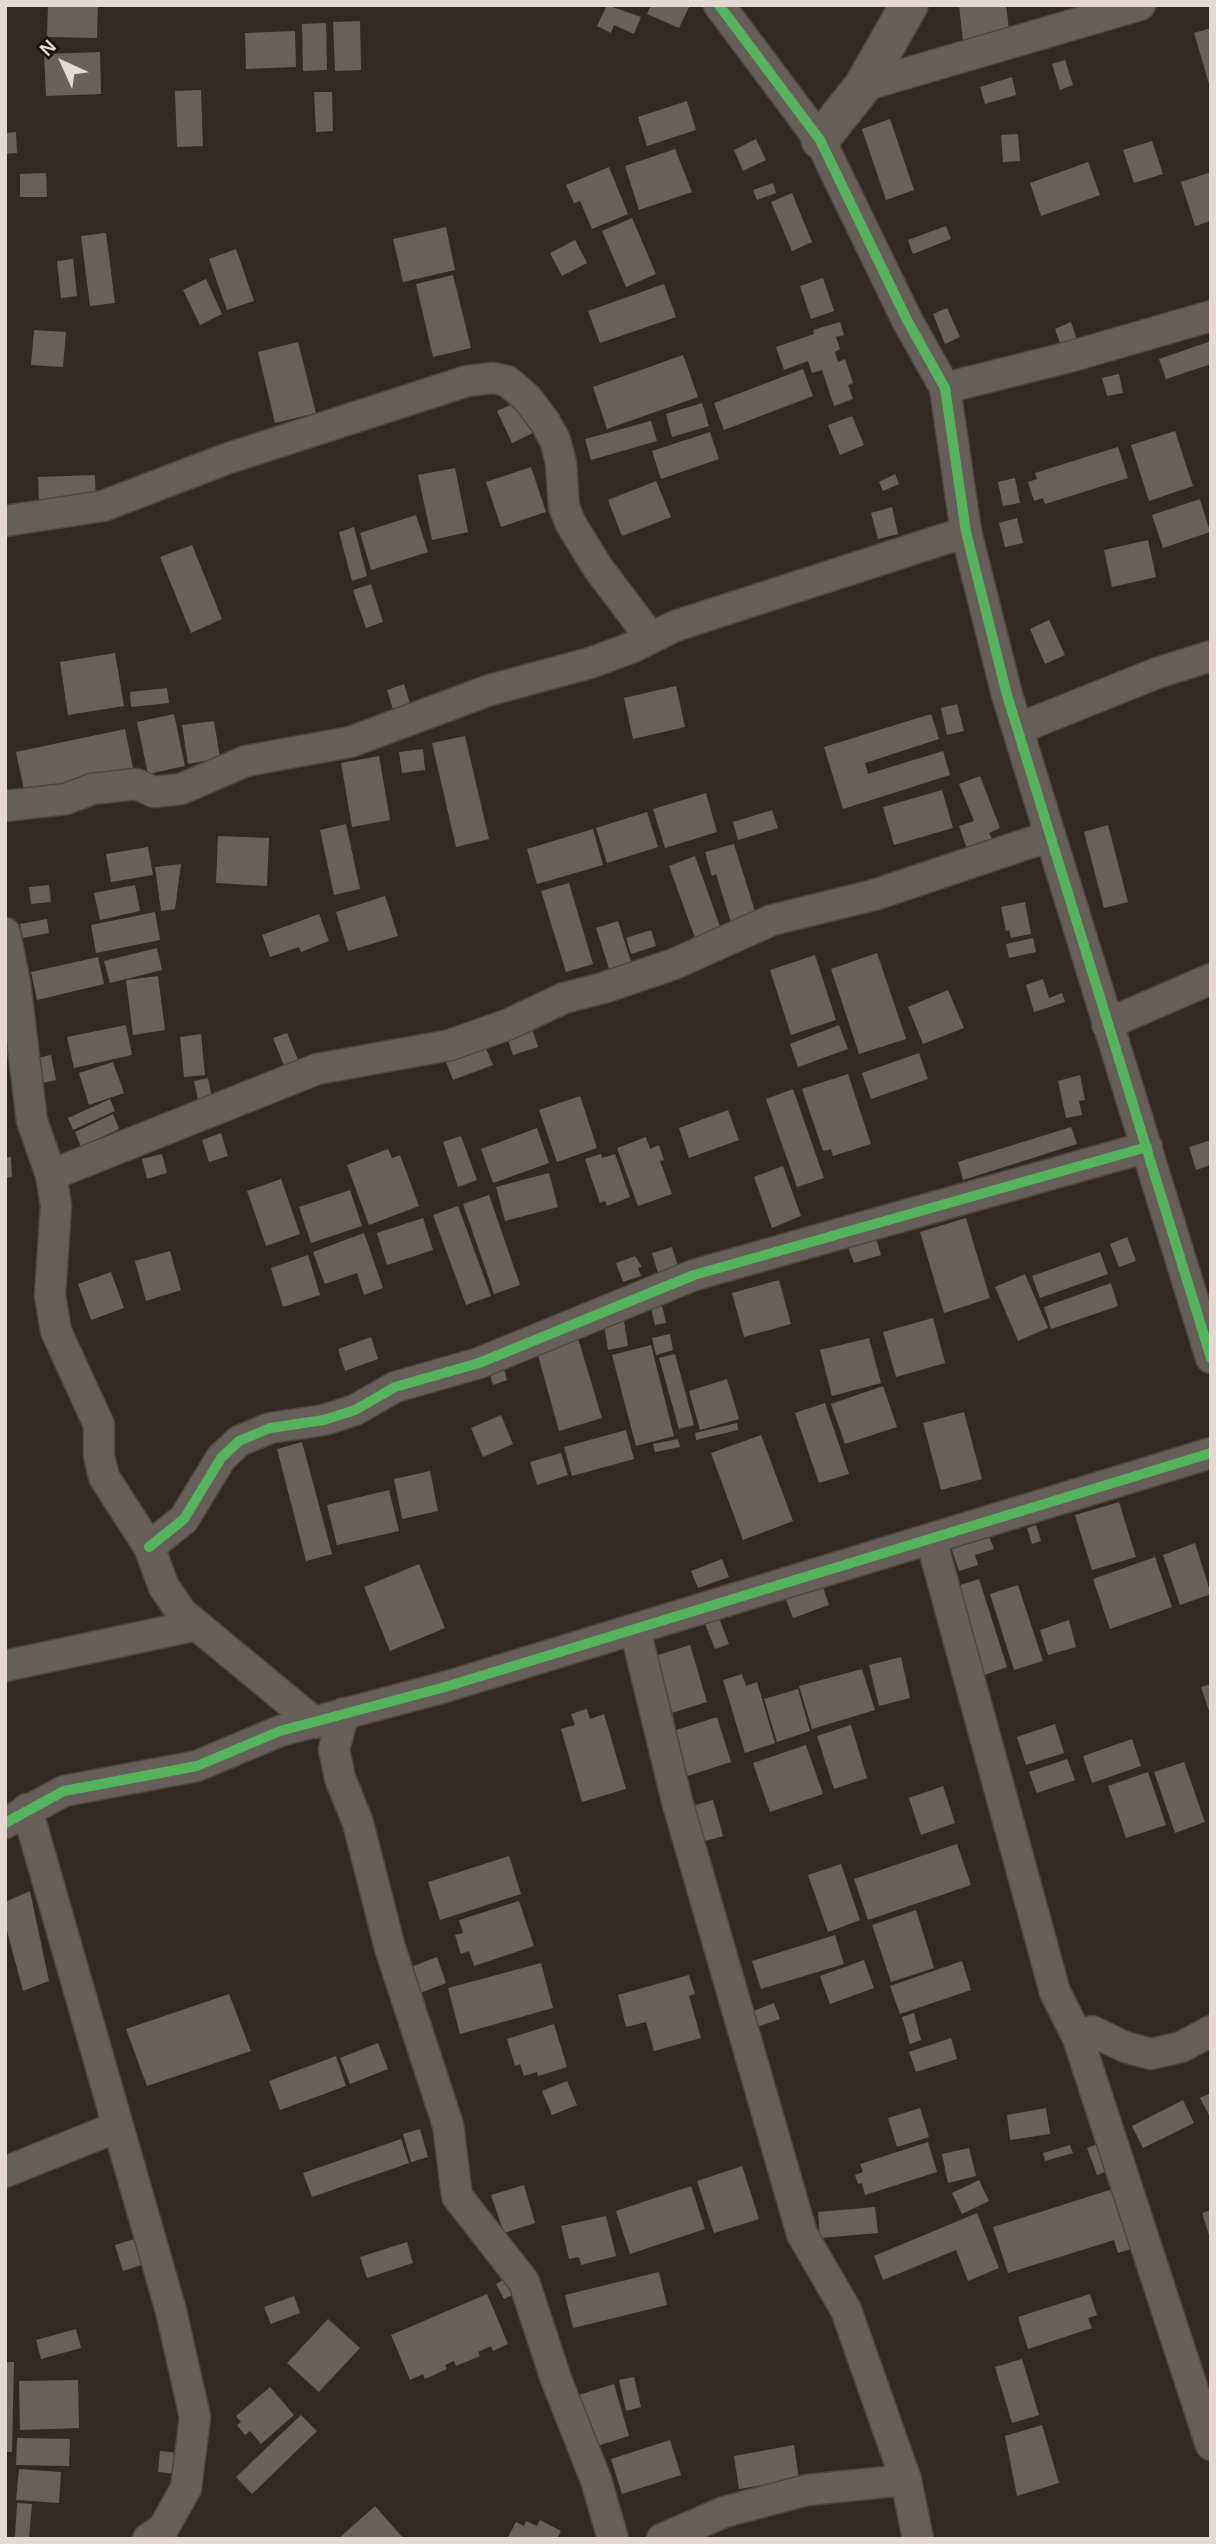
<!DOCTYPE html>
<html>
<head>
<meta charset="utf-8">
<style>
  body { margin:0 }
  #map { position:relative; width:1216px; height:2544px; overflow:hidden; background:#332823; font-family:Helvetica,sans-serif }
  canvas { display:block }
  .frame { position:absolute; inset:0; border:7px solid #e6d8d3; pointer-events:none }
  .north { position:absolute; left:28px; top:28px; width:70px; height:70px; -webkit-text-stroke:5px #1a100d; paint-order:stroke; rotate:315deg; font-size:19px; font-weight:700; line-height:28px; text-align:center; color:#e6d8d3 }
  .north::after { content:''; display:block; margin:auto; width:24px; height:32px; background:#e6d8d3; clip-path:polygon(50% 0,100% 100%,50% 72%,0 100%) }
</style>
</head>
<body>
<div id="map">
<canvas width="1216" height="2544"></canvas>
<div class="frame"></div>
<div class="north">N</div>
</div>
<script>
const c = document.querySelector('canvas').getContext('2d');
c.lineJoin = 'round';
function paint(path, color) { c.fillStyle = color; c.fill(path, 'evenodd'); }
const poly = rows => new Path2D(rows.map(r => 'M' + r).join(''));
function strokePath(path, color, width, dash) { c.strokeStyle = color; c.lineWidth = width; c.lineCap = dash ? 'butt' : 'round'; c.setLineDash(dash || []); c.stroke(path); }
paint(poly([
  [48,5,98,5,97,38,47,37],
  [607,5,641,17,634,34,614,25,611,33,597,26],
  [651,5,690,5,679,28,647,14],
  [959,5,1006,5,1011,45,964,50],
  [360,21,361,70,335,71,333,22],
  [326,23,327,70,303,71,302,24],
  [1211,28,1211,87,1210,87,1194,33],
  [295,31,296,67,246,69,245,33],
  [100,52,101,94,46,96,44,54],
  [1065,60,1073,85,1060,90,1052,64],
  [1012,77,1016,95,985,104,980,87],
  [201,90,203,146,177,147,175,91],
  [314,92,332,92,333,131,316,132],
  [687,101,696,130,647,146,638,117],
  [890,119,914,190,886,200,862,129],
  [16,132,17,153,5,154,5,133],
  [1018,134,1020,161,1003,162,1001,135],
  [756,139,766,160,743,171,734,150],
  [1152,141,1163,174,1134,183,1123,150],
  [675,149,692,192,639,210,625,166],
  [1088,162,1100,195,1041,216,1030,183],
  [609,167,628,214,592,229,580,201,574,203,566,185],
  [1211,172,1211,221,1195,226,1181,182],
  [46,173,47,197,20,197,20,174],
  [773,183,776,193,757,200,753,190],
  [792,193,812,242,792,251,771,202],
  [632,218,656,274,626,287,602,231],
  [946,226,951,239,913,254,908,240],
  [446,227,455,270,403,282,393,239],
  [106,233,115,303,90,306,81,236],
  [575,240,587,263,562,276,550,253],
  [236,249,254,301,227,310,209,259],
  [73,259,77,296,61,298,57,261],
  [453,275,471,348,433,357,416,284],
  [823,278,834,311,811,319,800,286],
  [206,279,222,314,200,325,183,290],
  [664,284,676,317,600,343,588,311],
  [947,308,960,337,945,344,933,314],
  [840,322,844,335,836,337,840,349,835,352,838,362,845,359,853,383,848,385,853,399,834,406,822,370,812,373,808,361,784,370,776,347,814,334,813,330],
  [1071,322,1078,343,1062,349,1055,329],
  [34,330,66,332,63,367,31,365],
  [1211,341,1211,364,1166,379,1159,359],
  [298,342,316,413,275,423,258,352],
  [683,355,698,397,607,429,593,387],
  [803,369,813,396,724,430,714,403],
  [1119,374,1123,393,1107,396,1102,378],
  [519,401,533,433,512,443,497,411],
  [702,403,709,426,672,437,666,414],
  [852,416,864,445,840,455,828,425],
  [651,421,657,441,591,460,585,439],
  [1175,431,1193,486,1149,501,1131,445],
  [710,432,719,459,661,479,652,451],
  [1118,447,1128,478,1045,504,1043,498,1034,501,1028,482,1037,479,1035,473],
  [531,467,546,512,501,527,486,482],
  [455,468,468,532,432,540,418,475],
  [895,474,899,484,883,491,879,482],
  [95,475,96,503,39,505,38,477],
  [1015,478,1020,503,1003,506,998,482],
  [656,481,671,517,622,536,608,500],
  [1200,499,1210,532,1163,548,1152,515],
  [892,507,898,534,878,539,871,513],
  [416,515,428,552,371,570,360,533],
  [1017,518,1023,543,1005,547,999,523],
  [354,527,367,576,352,581,339,532],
  [1148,540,1156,577,1112,587,1104,550],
  [192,545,222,619,191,633,160,557],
  [371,584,383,622,366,628,353,590],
  [1049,620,1065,655,1045,664,1030,629],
  [115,653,124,706,68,715,60,662],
  [404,684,412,710,395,716,387,690],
  [676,686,685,727,633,739,624,698],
  [167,688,169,703,131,707,130,692],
  [957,704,964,731,947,735,941,708],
  [174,714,185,766,148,774,137,722],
  [931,714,939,739,865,763,868,774,943,751,950,775,843,809,824,747],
  [214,721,220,758,188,764,182,725],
  [125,729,134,773,25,795,16,752],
  [465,736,489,839,456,847,432,743],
  [423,749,425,770,402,773,399,752],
  [379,756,390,820,352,827,341,763],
  [980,776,1000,828,989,833,992,839,967,849,959,826,974,821,959,784],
  [942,790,953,828,894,845,883,807],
  [706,793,717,832,665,848,653,809],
  [772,810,778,828,738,840,733,822],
  [647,812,658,847,607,863,596,828],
  [346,824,360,889,334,895,320,830],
  [1108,825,1128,902,1104,908,1084,832],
  [593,829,603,865,537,884,527,849],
  [218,836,269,838,267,886,216,883],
  [734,844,757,918,732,926,716,874,712,876,705,852],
  [148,847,153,875,111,882,106,854],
  [695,856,722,932,696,941,669,866],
  [181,864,175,909,161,911,155,867],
  [569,883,593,964,566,972,541,891],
  [49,885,51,902,31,904,29,887],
  [135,885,140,911,100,920,94,893],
  [385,896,398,936,348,951,336,912],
  [1025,902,1031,934,1011,938,1009,930,1006,931,1001,907],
  [155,912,160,940,96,953,91,925],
  [319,914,329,941,301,952,299,947,270,957,262,935],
  [47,919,49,933,23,938,20,924],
  [618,921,634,971,612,978,596,928],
  [651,930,656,946,631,954,626,938],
  [1033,938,1036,952,1009,958,1006,944],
  [157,948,162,970,110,983,104,961],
  [877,953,906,1039,859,1054,831,969],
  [815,955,836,1020,791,1035,770,970],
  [98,957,104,984,37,1000,31,972],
  [158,976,165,1030,133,1035,126,980],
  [1043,979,1049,998,1062,993,1065,1002,1034,1012,1026,985],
  [948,990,964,1028,923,1044,908,1007],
  [126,1025,132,1055,74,1068,67,1037],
  [839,1025,848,1049,798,1067,790,1044],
  [532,1029,538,1047,513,1055,507,1037],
  [287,1033,299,1062,285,1068,273,1038],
  [201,1034,205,1075,184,1077,180,1037],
  [484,1044,493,1065,453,1080,445,1059],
  [919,1053,928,1079,871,1099,862,1073],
  [51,1055,56,1080,38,1084,33,1059],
  [113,1062,124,1093,89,1105,79,1073],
  [848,1074,871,1144,833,1156,831,1149,823,1151,802,1089],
  [1080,1075,1085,1100,1079,1101,1082,1115,1066,1118,1058,1081],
  [208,1078,212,1097,198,1100,194,1081],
  [793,1089,824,1178,797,1187,766,1099],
  [580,1096,597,1148,557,1162,539,1110],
  [110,1099,115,1111,73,1130,68,1118],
  [728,1110,739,1140,689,1158,679,1128],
  [113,1114,119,1129,81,1147,75,1132],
  [1071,1127,1077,1144,963,1180,958,1162],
  [537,1128,549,1163,493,1183,481,1149],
  [221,1133,228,1156,209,1162,202,1140],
  [461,1136,477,1180,458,1187,443,1142],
  [646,1137,650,1149,659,1145,664,1160,660,1161,672,1194,638,1206,617,1148],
  [1211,1140,1211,1165,1196,1170,1189,1147],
  [388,1149,392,1158,400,1155,419,1206,369,1225,347,1165],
  [162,1154,167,1173,147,1179,142,1159],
  [601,1154,602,1158,615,1154,630,1197,607,1206,605,1201,600,1203,585,1159],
  [11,1157,12,1177,5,1178,5,1158],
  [783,1166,801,1216,772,1228,754,1177],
  [549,1173,558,1207,505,1221,496,1187],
  [281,1179,300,1234,266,1246,247,1191],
  [350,1190,362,1226,311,1243,299,1207],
  [489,1195,520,1285,494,1294,463,1204],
  [458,1206,491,1296,466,1305,433,1215],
  [423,1218,433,1250,387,1265,377,1233],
  [966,1218,990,1298,944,1313,920,1232],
  [364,1233,383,1288,364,1295,357,1273,325,1284,313,1252],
  [1127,1237,1136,1261,1119,1267,1110,1244],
  [876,1238,881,1255,854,1263,848,1247],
  [672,1247,678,1266,658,1273,652,1253],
  [170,1251,181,1290,146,1301,135,1261],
  [1100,1252,1108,1274,1040,1298,1032,1276],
  [308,1255,320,1295,283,1307,271,1268],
  [635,1256,642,1267,638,1268,641,1276,623,1282,616,1263],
  [111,1272,124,1308,91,1320,78,1284],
  [1025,1274,1048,1328,1018,1341,995,1287],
  [779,1280,791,1324,744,1337,732,1293],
  [1111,1283,1118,1306,1051,1329,1044,1307],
  [661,1301,666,1323,655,1325,650,1304],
  [623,1315,628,1346,608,1350,603,1318],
  [933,1318,945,1363,896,1377,883,1332],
  [670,1334,673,1350,656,1355,652,1338],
  [577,1335,602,1418,559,1431,536,1348],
  [371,1337,378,1359,345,1371,338,1349],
  [869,1338,881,1383,832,1396,820,1350],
  [651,1345,674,1436,636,1446,612,1355],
  [675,1354,694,1425,679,1429,659,1358],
  [501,1358,507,1380,493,1385,487,1362],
  [727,1379,739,1419,700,1430,689,1391],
  [883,1386,897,1427,845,1444,831,1404],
  [825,1403,849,1474,819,1483,795,1413],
  [964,1412,982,1479,941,1490,923,1423],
  [501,1415,513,1444,483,1457,471,1428],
  [737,1423,738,1430,696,1440,695,1433],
  [626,1430,634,1459,572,1476,564,1447],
  [761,1435,793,1521,743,1540,711,1453],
  [678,1439,680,1447,655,1452,653,1444],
  [302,1442,332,1554,306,1561,277,1449],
  [561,1453,568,1475,537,1485,530,1462],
  [430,1471,438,1511,402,1519,394,1479],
  [389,1490,399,1531,337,1545,327,1505],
  [1119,1502,1136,1557,1092,1570,1075,1515],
  [1036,1525,1041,1541,1032,1544,1027,1528],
  [988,1534,994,1549,975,1555,978,1565,959,1571,951,1547],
  [1195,1543,1211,1594,1180,1605,1163,1555],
  [1155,1557,1172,1607,1110,1629,1093,1579],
  [722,1559,729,1577,698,1588,691,1571],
  [419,1564,445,1628,390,1651,364,1587],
  [979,1579,1007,1667,979,1677,951,1588],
  [822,1584,829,1605,793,1618,785,1597],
  [1018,1585,1043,1661,1014,1670,990,1594],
  [719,1618,729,1644,715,1649,705,1624],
  [1069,1620,1076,1647,1048,1655,1040,1630],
  [690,1645,707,1702,662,1716,645,1659],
  [901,1657,910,1698,879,1706,869,1665],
  [862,1669,875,1710,812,1729,799,1686],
  [742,1674,746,1686,757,1682,775,1743,745,1753,723,1680],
  [1211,1684,1211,1714,1210,1714,1201,1687],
  [798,1689,810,1731,777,1742,764,1699],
  [587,1709,590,1719,604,1714,626,1789,582,1802,561,1729,575,1725,571,1714],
  [717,1717,731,1762,681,1778,667,1733],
  [1055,1724,1064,1753,1026,1765,1017,1737],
  [851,1725,867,1778,834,1789,817,1736],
  [1132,1739,1141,1766,1092,1783,1083,1756],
  [806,1745,823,1794,770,1812,753,1763],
  [1067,1759,1075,1780,1037,1793,1029,1772],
  [1184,1762,1205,1822,1175,1833,1154,1772],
  [1148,1772,1166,1825,1126,1838,1108,1786],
  [943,1786,955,1823,921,1835,909,1798],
  [713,1800,723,1836,702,1842,692,1806],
  [957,1844,971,1885,868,1920,854,1879],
  [509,1856,521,1894,440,1920,428,1882],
  [841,1864,860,1920,828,1932,808,1875],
  [30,1891,49,1981,23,1991,5,1923,5,1902],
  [519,1901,534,1946,474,1966,469,1951,461,1954,455,1935,463,1933,459,1920],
  [916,1910,934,1968,891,1982,872,1925],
  [835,1935,844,1964,761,1989,752,1961],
  [437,1957,446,1983,420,1993,411,1967],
  [864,1960,874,1988,830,2004,820,1976],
  [962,1961,971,1990,900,2014,890,1986],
  [541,1963,553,2008,460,2034,448,1988],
  [689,1975,695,1994,689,1996,701,2038,654,2051,646,2022,626,2027,618,1995],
  [229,1994,251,2051,147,2086,126,2029],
  [774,2003,780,2019,757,2027,751,2012],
  [914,2013,921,2040,910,2044,902,2017],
  [554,2024,567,2067,538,2076,537,2072,524,2076,520,2064,515,2066,507,2039],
  [951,2038,957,2059,916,2072,909,2052],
  [378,2043,388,2069,350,2084,340,2058],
  [336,2056,346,2086,280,2110,269,2081],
  [567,2081,577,2105,552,2115,542,2091],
  [1211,2093,1211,2119,1200,2098],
  [1183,2100,1194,2123,1143,2148,1132,2126],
  [920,2108,929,2137,897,2147,888,2118],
  [1046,2108,1050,2134,1010,2140,1007,2115],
  [420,2129,428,2157,411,2162,403,2134],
  [401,2139,409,2163,312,2197,303,2173],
  [928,2142,937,2172,865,2195,862,2183,858,2184,855,2175,863,2172,860,2164],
  [1104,2142,1114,2169,1097,2175,1087,2148],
  [1070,2145,1073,2153,1045,2161,1043,2153],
  [969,2148,976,2176,948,2183,942,2154],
  [742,2166,759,2219,714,2233,697,2181],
  [979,2180,989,2201,962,2214,952,2193],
  [524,2185,535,2223,504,2233,491,2195],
  [691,2186,705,2229,630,2254,616,2211],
  [1119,2187,1138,2247,1118,2253,1114,2240,1008,2273,993,2227],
  [875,2207,878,2233,820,2238,818,2212],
  [1211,2210,1211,2238,1210,2238,1202,2213],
  [977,2213,999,2268,968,2281,956,2250,883,2280,874,2256],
  [606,2216,616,2256,581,2265,579,2257,569,2259,561,2226],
  [137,2238,145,2264,123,2271,115,2245],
  [407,2242,413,2263,367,2278,360,2257],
  [659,2272,667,2305,573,2328,565,2295],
  [508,2277,516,2293,504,2299,496,2284],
  [487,2294,508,2344,493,2351,491,2346,478,2352,480,2356,456,2366,454,2361,445,2365,447,2369,425,2379,423,2374,410,2380,391,2335],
  [1090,2294,1097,2315,1088,2318,1092,2328,1028,2349,1018,2317],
  [294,2296,300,2313,271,2324,264,2307],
  [328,2319,360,2348,319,2392,287,2363],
  [76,2329,81,2348,41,2359,36,2340],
  [1022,2359,1039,2415,1012,2423,995,2367],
  [5,2362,14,2362,12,2452,5,2452],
  [634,2377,641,2407,626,2411,619,2380],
  [78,2380,79,2428,20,2430,19,2381],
  [614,2384,629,2436,594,2447,579,2395],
  [270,2387,294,2415,261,2444,250,2431,245,2435,237,2425,241,2422,236,2416],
  [301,2415,317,2431,252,2494,236,2477],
  [1042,2425,1059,2483,1017,2496,1005,2436],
  [17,2438,70,2439,69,2466,16,2465],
  [670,2440,681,2475,622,2494,611,2459],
  [794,2445,799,2479,739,2489,734,2456],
  [160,2451,179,2453,177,2474,158,2472],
  [19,2469,61,2472,59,2503,16,2500],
  [17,2503,32,2504,29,2538,15,2537],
  [375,2506,404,2539,338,2539],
  [540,2520,561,2531,557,2539,507,2539,516,2522,524,2526,526,2521,537,2526]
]), '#69605e');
const minor = poly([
  [719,5,820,140,907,320,945,388,966,532,1007,695,1211,1358],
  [863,86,1140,5],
  [945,388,1069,357,1211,316],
  [5,521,103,506,226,459,467,381,493,378,507,381,527,398,545,422,555,440,561,463,564,507,571,524,598,568,651,638],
  [1020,728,1157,673,1211,656],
  [5,806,66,799,92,789,136,784,154,792,181,789,246,761,350,742,490,690,590,663,633,647,675,626,966,532],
  [5,933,15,983,32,1121,51,1175,56,1206,50,1295,56,1331,99,1425,99,1456,104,1477,149,1547,164,1587,182,1613,315,1723],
  [1107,1024,1211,979],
  [51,1175,317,1069,450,1045,509,1024,564,998,603,988,674,964,772,920,874,895,1050,836],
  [931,1539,1055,1992,1078,2038,1211,2445],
  [149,1547,184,1519,221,1458,239,1441,270,1428,324,1420,355,1410,395,1387,479,1363,694,1275,1147,1147],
  [635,1629,677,1801,802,2234,846,2310,906,2480,918,2539],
  [5,1666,197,1625],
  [344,1713,334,1749,340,1778,358,1823,390,1948,448,2125,457,2196,524,2282,556,2379,596,2480,613,2539],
  [27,1809,171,2311,195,2417,186,2488,163,2529,148,2539],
  [5,1823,64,1791,197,1766,280,1731,445,1687,1211,1453],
  [1078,2038,1092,2031,1125,2047,1151,2054,1181,2047,1211,2031],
  [5,2172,117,2127],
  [662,2539,724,2512,807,2490,906,2480]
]);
const tertiary = poly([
  [820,140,863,86,909,5]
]);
strokePath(minor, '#4f4541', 33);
strokePath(tertiary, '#4f4541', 40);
strokePath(minor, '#665e59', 30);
strokePath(tertiary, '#665e59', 37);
strokePath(poly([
  [719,5,820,140,907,320,945,388,966,532,1007,695,1211,1358],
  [149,1547,184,1519,221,1458,239,1441,270,1428,324,1420,355,1410,395,1387,479,1363,694,1275,1147,1147],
  [5,1823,64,1791,197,1766,280,1731,445,1687,1211,1453]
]), '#56b35d', 10);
</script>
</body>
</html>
